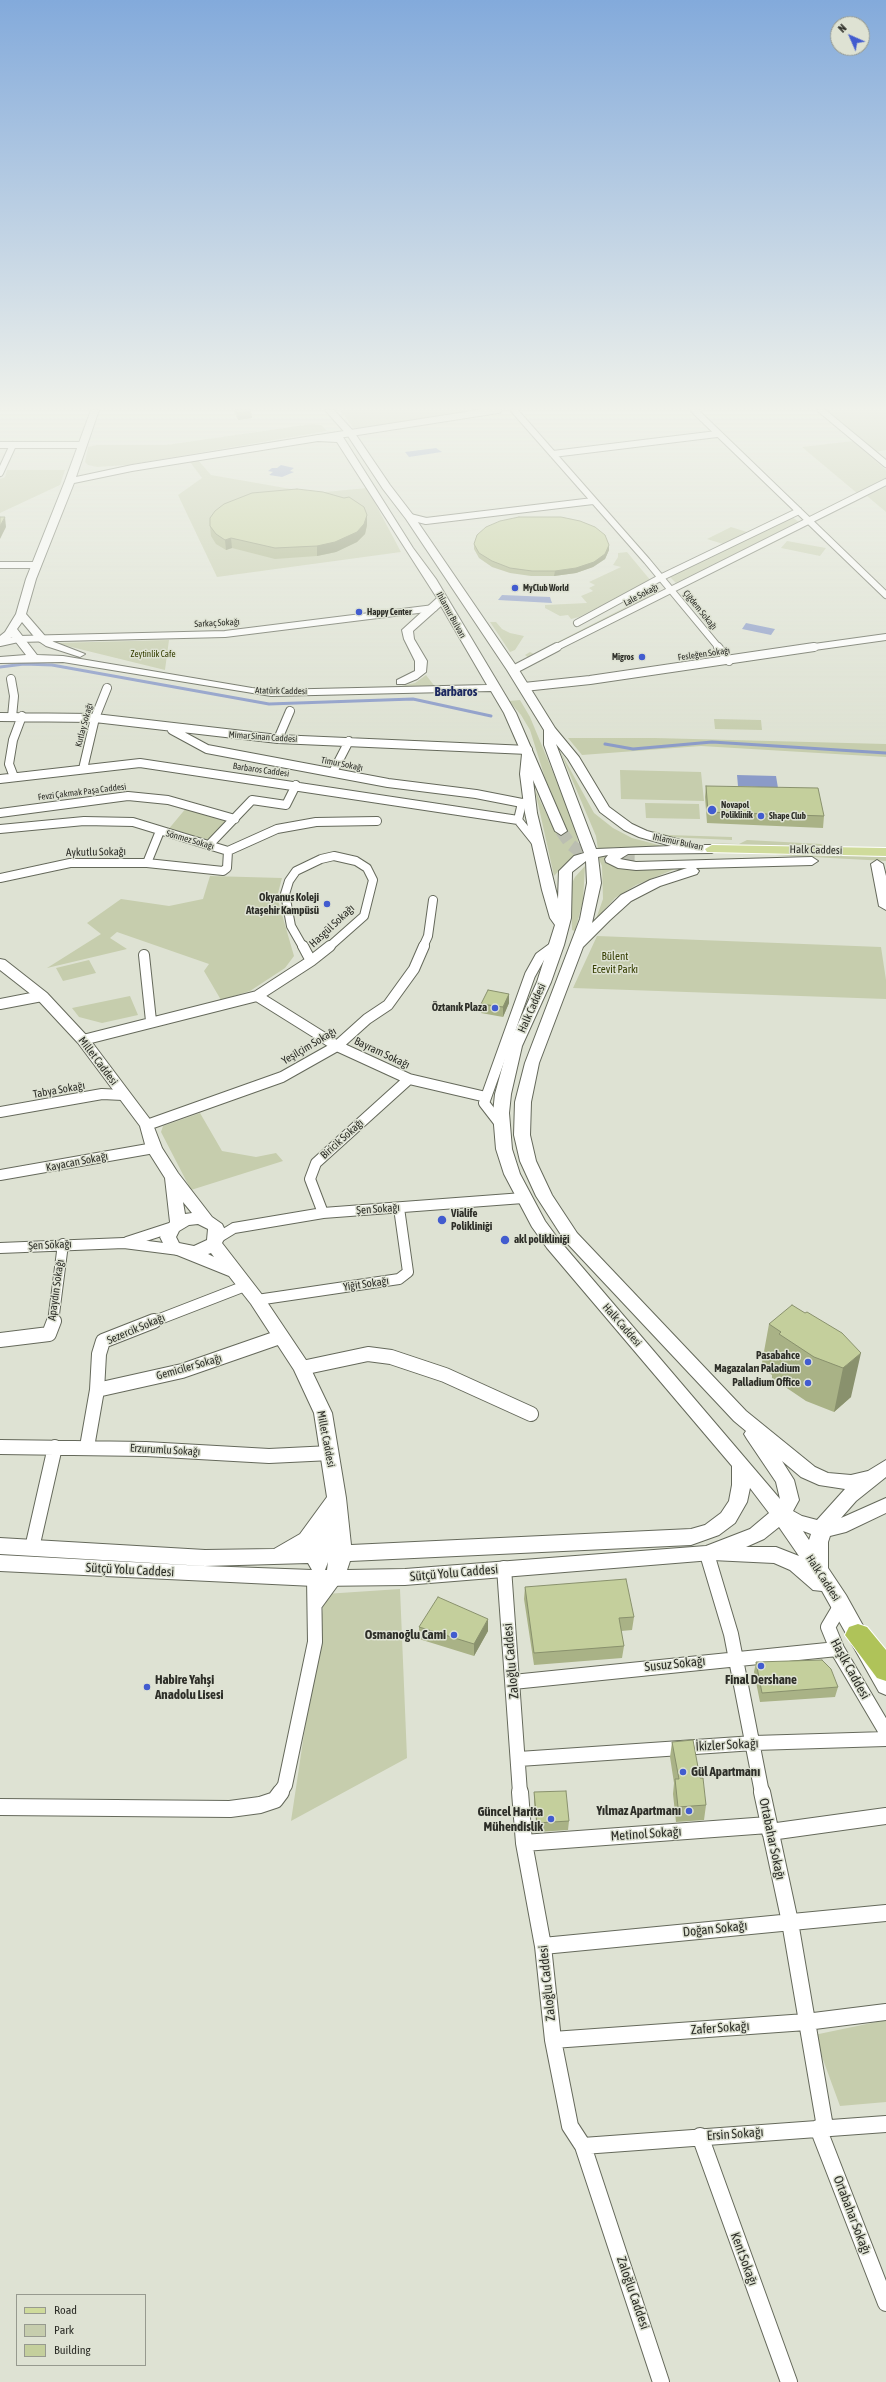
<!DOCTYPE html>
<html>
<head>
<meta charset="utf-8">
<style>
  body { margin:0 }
  #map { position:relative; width:886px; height:2382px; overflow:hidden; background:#dee2d3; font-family:"Asap Condensed",sans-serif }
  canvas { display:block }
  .legend { position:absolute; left:16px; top:2294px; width:130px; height:72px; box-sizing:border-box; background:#dee2d3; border:1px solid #979a8f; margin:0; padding:5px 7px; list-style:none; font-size:12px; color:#2d2e28 }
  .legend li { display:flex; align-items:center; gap:8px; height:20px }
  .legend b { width:20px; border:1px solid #979a8f }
  .north { position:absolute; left:830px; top:16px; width:40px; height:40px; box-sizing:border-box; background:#dee2d3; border:1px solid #979a8f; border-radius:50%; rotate:315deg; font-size:11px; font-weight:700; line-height:16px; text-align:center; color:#2d2e28 }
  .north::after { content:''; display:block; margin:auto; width:14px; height:18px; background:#425ccf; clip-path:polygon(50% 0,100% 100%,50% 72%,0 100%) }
</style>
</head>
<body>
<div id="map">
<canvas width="886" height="2382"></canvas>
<ul class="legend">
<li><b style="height:5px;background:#cfdb9b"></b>Road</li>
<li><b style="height:11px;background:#c6cdad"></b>Park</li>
<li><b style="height:11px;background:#c4cf9c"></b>Building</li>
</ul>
<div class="north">N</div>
</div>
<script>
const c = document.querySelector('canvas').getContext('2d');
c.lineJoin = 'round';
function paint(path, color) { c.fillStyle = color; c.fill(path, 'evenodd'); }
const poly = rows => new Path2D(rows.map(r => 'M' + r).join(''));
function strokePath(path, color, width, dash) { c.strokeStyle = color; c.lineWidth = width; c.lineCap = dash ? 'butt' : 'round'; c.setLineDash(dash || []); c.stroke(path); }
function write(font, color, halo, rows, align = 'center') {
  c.font = font + ' "Asap Condensed",sans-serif'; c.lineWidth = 3; c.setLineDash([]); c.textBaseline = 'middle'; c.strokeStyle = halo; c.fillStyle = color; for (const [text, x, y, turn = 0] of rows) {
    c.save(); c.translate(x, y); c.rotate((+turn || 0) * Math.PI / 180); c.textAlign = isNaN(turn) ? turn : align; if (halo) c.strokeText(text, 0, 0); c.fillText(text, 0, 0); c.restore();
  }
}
paint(poly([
  [340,410,487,410,354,429],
  [824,410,886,410,886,450,876,452],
  [312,424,321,425,327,431,128,465,97,467,88,465,85,462,88,447,96,445,166,445],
  [853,441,886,470,886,480,858,494,802,447],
  [198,460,211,475,314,493,367,488,401,552,217,577,178,495,202,478,190,462],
  [7,470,65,470,60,485,0,513,0,479,5,477],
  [886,487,886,512,867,496],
  [792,517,799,522,676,583,670,577],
  [731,527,747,532,723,544,707,539],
  [787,541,826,548,820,556,781,548],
  [627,552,651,581,579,617,571,619,568,615,560,616,545,608,545,605,587,603,581,596,593,591,589,588,595,585,589,582,621,567,613,565,618,557,618,553],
  [655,592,658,593,530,659,525,655,530,652,534,654],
  [490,622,496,622,502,629,510,633,524,636,515,650,510,652],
  [169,640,165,670,55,643],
  [426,675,436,688,392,688,415,683],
  [520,700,530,717,562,794,575,829,581,854,569,860,554,876,535,790,555,832,567,830,545,778,530,730,521,715,509,701],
  [714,719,761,720,762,730,715,729],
  [568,738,655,738,886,744,886,757,701,746,582,755],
  [560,751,594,813,613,828,632,838,666,847,615,847,598,850,596,836],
  [620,770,701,772,704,801,621,799],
  [645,803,699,804,700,819,646,818],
  [187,807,232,820,210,842,167,831],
  [654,831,667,835,732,837,732,840,667,837,652,833],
  [747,840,821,844,835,851,707,843,739,844],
  [790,853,886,857,886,861,775,855],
  [611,855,606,859,608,863,619,868,675,869,636,885,615,898,596,919,603,899,602,866,598,857],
  [585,866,583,901,575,931,572,930,571,885,575,877],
  [210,876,282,878,277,897,294,956,285,968,250,991,221,1000,204,971,209,964,117,932,110,938,127,949,47,968,101,934,87,923,121,899,169,906,203,899],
  [597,936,881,947,886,980,886,999,573,988],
  [89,960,96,973,63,981,56,968],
  [130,996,138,1015,102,1023,79,1017,72,1008],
  [200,1113,222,1151,256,1157,276,1153,283,1161,191,1190,161,1132,163,1126],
  [400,1589,407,1758,291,1821,325,1594],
  [886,2020,886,2102,840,2106,814,2035]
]), '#c6cdad');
paint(poly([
  [436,448,442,452,409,457,405,452],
  [281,465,294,468,290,471,294,472,282,477,269,475,273,472,268,471,272,468,277,468],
  [502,595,550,597,552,603,498,600],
  [746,623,775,629,771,635,742,629],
  [737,775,776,776,778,788,738,786]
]), '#8b9bc8');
strokePath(poly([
  [0,667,24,664,52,665,269,704,413,699,491,716],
  [605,744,633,749,712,742,886,753]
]), '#8b9bc8', 3);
strokePath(poly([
  [561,831,571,845,582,853,596,857,637,858]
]), '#bbbeb1', 12, [12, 6]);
const streetFar4 = poly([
  [514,410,647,561,719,648],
  [694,410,886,595],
  [821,410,886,464],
  [319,438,498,410],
  [0,445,81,445],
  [553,454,717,434],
  [0,473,13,445],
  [410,517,426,521,593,501],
  [0,565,36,565],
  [577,623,660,578,799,511],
  [0,643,18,639,225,634,434,608],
  [555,648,886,482],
  [807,648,886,637]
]);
const streetFar3 = poly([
  [718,647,729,661],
  [513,670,557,647],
  [11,679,14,696,12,717],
  [524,687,590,680,814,647],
  [0,717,95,718,278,739,528,750],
  [172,730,207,749,388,783,476,794,522,803],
  [278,739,290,711],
  [83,769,95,718,107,688],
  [333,772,349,741],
  [14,777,9,764,13,740,22,716],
  [0,779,140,763,518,820],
  [529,802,522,803,518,820,538,845],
  [0,813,128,796,168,800,235,819],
  [0,829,84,821,133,822,228,851,277,829,316,822,377,821],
  [209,845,252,800,286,805,296,785],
  [147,863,223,871,227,868,228,851],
  [0,878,70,863,147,863,160,831],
  [303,947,291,926,285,894,289,881,296,871,321,859,334,856,356,861,367,868,373,880,364,916,329,947],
  [423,947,428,936,433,900],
  [554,947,557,945]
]);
const streetFar2 = poly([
  [303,946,311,961],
  [144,955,151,1021],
  [311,961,330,946],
  [257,996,337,1046,409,1079,486,1097],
  [0,1004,42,996],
  [83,1040,257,996,311,961],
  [0,1112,102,1094,123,1095],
  [147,1125,282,1077,337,1046,367,1019,388,1005,414,969,424,946],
  [501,1125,484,1103,530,975,540,957,555,946],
  [0,1175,154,1148],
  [323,1213,310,1179,316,1163,409,1079],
  [216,1239,234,1228,323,1213,523,1198],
  [127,1242,173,1227],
  [0,1248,124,1243,179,1250],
  [257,1300,399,1279,408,1272,399,1208],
  [53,1322,63,1244],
  [152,1322,245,1286]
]);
const streetFar1 = poly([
  [0,1340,49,1334,54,1321],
  [302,1368,368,1354,391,1357,445,1375,531,1414],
  [97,1390,182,1371,280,1337],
  [0,1447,146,1449,269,1456,331,1453],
  [87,1447,97,1390,99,1354,103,1341,154,1321],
  [32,1548,55,1447],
  [707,1554,731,1634,762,1793],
  [504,1568,520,1793],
  [316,1603,335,1577],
  [841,1605,828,1627,837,1649,886,1732],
  [513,1682,837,1649],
  [519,1759,754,1743,886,1739],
  [280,1793,285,1785,315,1642,314,1578]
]);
const street = poly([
  [520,1792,524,1843,543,1946,553,2040,570,2126,583,2146,661,2382],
  [762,1792,790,1922,825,2127],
  [0,1807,230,1809,260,1805,275,1800,281,1792],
  [770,1832,886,1816],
  [524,1843,768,1825],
  [543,1946,886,1913],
  [553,2040,806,2022,886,2012],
  [818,2128,886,2303],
  [700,2136,789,2382],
  [583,2146,886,2124]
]);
const secondary = poly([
  [91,410,99,410,76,477,132,465,318,435,343,437,413,548,436,579,516,713,567,831,561,835,555,831,533,780,537,813,558,899,559,871,574,856,584,853,544,745,544,730,507,670,406,519,383,489,348,436,325,410,334,410,354,432,390,485,413,515,519,670,555,728,579,757,609,807,632,824,647,831,684,841,684,845,712,845,718,849,712,853,628,854,620,859,636,862,812,857,818,861,812,865,696,868,699,871,697,874,660,886,631,901,610,920,583,947,539,1063,531,1102,530,1135,536,1161,552,1195,577,1233,746,1411,815,1467,828,1473,851,1475,868,1471,886,1460,886,1477,856,1501,841,1518,886,1498,886,1513,846,1532,830,1536,828,1542,828,1568,846,1595,886,1667,886,1695,879,1692,822,1591,813,1590,790,1570,774,1563,712,1560,405,1585,314,1586,0,1571,0,1555,204,1566,312,1570,308,1563,205,1566,0,1554,0,1538,205,1550,274,1549,300,1534,327,1497,314,1413,294,1370,251,1304,229,1276,167,1251,160,1237,170,1222,165,1178,146,1148,140,1126,78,1043,37,999,0,970,0,959,5,960,47,993,88,1037,152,1122,162,1148,178,1173,212,1217,222,1224,224,1228,224,1239,222,1243,263,1296,308,1363,332,1413,346,1498,351,1545,691,1529,705,1525,721,1513,729,1501,732,1485,732,1466,547,1248,532,1227,504,1174,496,1149,493,1113,495,1094,508,1046,537,982,555,925,550,918,542,890,525,813,520,774,522,754,504,713,491,691,271,696,63,662,0,663,0,657,26,655,12,637,0,644,0,636,5,632,16,614,26,579,65,481,91,410],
  [318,441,337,442,437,598,402,630,404,639,415,661,415,671,397,680,397,684,405,684,417,679,426,672,427,661,414,639,413,631,441,606,487,685,271,690,252,688,63,656,37,655,17,629,22,622,37,640,46,646,80,657,85,654,54,642,45,636,26,614,36,579,74,483,132,471,318,441],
  [556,744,568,759,600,812,624,830,639,837,671,846,596,849,556,744],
  [608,855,605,859,606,862,618,868,636,870,687,868,650,880,621,895,592,923,601,883,598,857,608,855],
  [586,861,587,883,580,919,525,1063,515,1102,514,1135,520,1161,536,1196,565,1241,734,1421,746,1431,744,1434,747,1439,776,1482,780,1499,559,1240,545,1221,520,1174,512,1149,509,1113,511,1094,522,1046,551,982,564,945,571,918,572,872,586,861],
  [183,1202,192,1213,185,1214,183,1202],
  [198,1224,208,1229,207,1240,194,1246,179,1243,176,1237,179,1231,189,1225,198,1224],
  [211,1253,214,1257,208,1254,211,1253],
  [782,1461,801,1477,819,1485,845,1489,817,1520,802,1516,793,1511,799,1500,794,1480,782,1461],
  [750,1488,769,1513,750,1529,706,1546,405,1569,347,1570,350,1561,691,1545,719,1535,735,1523,747,1502,750,1488],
  [779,1527,799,1556,776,1547,746,1547,764,1539,779,1527],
  [803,1531,811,1534,809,1540,803,1531],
  [328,1562,327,1570,324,1570,325,1570,328,1562],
  [877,860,883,864,886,876,886,910,879,906,871,864,877,860]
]);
const primary = poly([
  [712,845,886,848,886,856,707,852,705,849,712,845]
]);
const highway = poly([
  [858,1624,867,1627,886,1650,886,1681,877,1678,845,1635,849,1627,858,1624]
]);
strokePath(streetFar4, '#65695b', 8);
strokePath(streetFar3, '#65695b', 10);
strokePath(streetFar2, '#65695b', 12);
strokePath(streetFar1, '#65695b', 16);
strokePath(street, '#65695b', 18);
strokePath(secondary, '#65695b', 2);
strokePath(primary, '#fff', 2);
strokePath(highway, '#fff', 2);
strokePath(streetFar4, '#fff', 6);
strokePath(streetFar3, '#fff', 8);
strokePath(streetFar2, '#fff', 10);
strokePath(streetFar1, '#fff', 14);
strokePath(street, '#fff', 16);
paint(secondary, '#fff');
paint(primary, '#cfdb9b');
paint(highway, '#afc359');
paint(poly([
  [233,410,251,410,252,418,238,420],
  [344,498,367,515,367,525,365,534,357,542,336,552,317,556,275,559,232,548,226,550,216,544,211,536,210,526],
  [474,544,609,550,605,559,593,567,576,573,554,576,531,576,510,573,492,567,479,558,474,549],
  [706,786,824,816,823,828,707,823,705,797],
  [509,994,509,1003,503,1017,481,1013,481,1004],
  [805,1313,842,1333,851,1397,834,1412,806,1401,772,1378,772,1375,761,1368,769,1324],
  [525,1587,634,1617,632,1630,621,1631,624,1646,622,1658,534,1665,524,1599],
  [419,1627,488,1631,474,1656,419,1639],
  [756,1662,838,1687,835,1697,760,1702,754,1672],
  [672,1742,700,1778,706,1805,704,1820,676,1822,673,1794,674,1783,670,1757],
  [534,1792,569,1821,568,1830,537,1832,534,1802]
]), '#a9b286');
paint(poly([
  [251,411,252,418,238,420,237,413],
  [367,515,367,525,365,534,357,542,336,552,317,556,317,546],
  [5,517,6,527,0,539,0,526],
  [231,538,232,548,226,550,225,540],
  [609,545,609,550,605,559,593,567,576,573,554,576,555,571],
  [509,994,509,1003,503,1017,503,1007],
  [861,1353,851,1397,834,1412,843,1368],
  [488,1619,488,1631,474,1656,474,1644]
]), '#89916d');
const building = poly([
  [236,410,251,410,251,411,237,413,236,410],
  [297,489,323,492,344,498,349,497,364,507,367,515,364,524,357,532,335,542,317,546,275,548,231,538,225,540,216,534,210,526,210,518,215,511,224,504,252,493,297,489],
  [0,517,5,517,0,526,0,517],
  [519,517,561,517,580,521,595,527,605,535,609,545,605,554,594,562,576,568,555,571,532,571,510,568,492,561,479,553,474,544,477,535,486,527,500,521,519,517],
  [706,786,818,788,824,816,708,812,706,786],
  [488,990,509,994,503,1007,481,1004,488,990],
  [792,1305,805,1313,807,1312,842,1333,861,1353,843,1368,814,1357,779,1334,781,1332,769,1324,792,1305],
  [626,1579,634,1617,619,1618,624,1646,534,1653,525,1587,626,1579],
  [438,1597,488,1619,474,1644,419,1627,438,1597],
  [822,1660,831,1669,838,1687,762,1693,756,1662,822,1660],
  [693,1740,700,1778,703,1778,706,1805,678,1807,675,1779,679,1779,672,1742,693,1740],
  [566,1791,569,1821,537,1823,534,1792,566,1791]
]);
paint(building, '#c4cf9c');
strokePath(building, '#89916d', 1);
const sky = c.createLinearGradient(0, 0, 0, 743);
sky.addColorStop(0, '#83aadb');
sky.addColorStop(0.55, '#f0f2eb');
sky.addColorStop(1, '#f0f2eb00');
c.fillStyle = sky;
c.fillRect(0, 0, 886, 743);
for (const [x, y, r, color] of [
  [515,588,4,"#425ccf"],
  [359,612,4,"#425ccf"],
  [642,657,4,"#425ccf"],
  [712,810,5,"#425ccf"],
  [761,816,4,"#425ccf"],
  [327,904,4,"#425ccf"],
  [495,1008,4,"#425ccf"],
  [442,1220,5,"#425ccf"],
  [505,1240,5,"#425ccf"],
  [808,1362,4,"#425ccf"],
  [808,1383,4,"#425ccf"],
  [454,1635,4,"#425ccf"],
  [761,1666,4,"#425ccf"],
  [147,1687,4,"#425ccf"],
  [683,1772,4,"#425ccf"],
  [689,1811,4,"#425ccf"],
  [551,1819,4,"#425ccf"]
]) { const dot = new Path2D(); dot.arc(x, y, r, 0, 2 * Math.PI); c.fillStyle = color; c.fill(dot); strokePath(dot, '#dee2d3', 1.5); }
write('bold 9px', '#2d2e28', '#dee2d3', [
  ["MyClub World",523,588],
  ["Happy Center",367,612],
  ["Migros",634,657,"right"],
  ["Novapol",721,805],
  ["Poliklinik",721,815],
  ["Shape Club",769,816]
], 'left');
write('9px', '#2d2e28', '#dee2d3', [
  ["Lale Sokağı",641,595,-28],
  ["Çiğdem Sokağı",700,610,51],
  ["Ihlamur Bulvarı",451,615,61],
  ["Sarkaç Sokağı",217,623,-3],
  ["Fesleğen Sokağı",704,654,-8],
  ["Atatürk Caddesi",281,691,1],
  ["Kutlay Sokağı",84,725,-75],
  ["Mimar Sinan Caddesi",263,737,4],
  ["Timur Sokağı",342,764,11],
  ["Barbaros Caddesi",261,770,8],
  ["Fevzi Çakmak Paşa Caddesi",82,792,-7],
  ["Sönmez Sokağı",190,840,16],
  ["Ihlamur Bulvarı",678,842,12]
]);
write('9px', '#353e01', '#dee2d3', [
  ["Zeytinlik Cafe",153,654]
]);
write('11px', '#2d2e28', '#dee2d3', [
  ["Halk Caddesi",816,850,1],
  ["Aykutlu Sokağı",96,852,-1],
  ["Hasgül Sokağı",332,926,-43],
  ["Halk Caddesi",532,1008,-66],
  ["Yeşilçim Sokağı",309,1046,-31],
  ["Bayram Sokağı",382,1053,25],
  ["Millet Caddesi",98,1061,53],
  ["Tabya Sokağı",59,1090,-10],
  ["Biricik Sokağı",342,1139,-42],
  ["Kayacan Sokağı",77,1162,-11],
  ["Şen Sokağı",378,1209,-4],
  ["Şen Sokağı",50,1245,-3],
  ["Yiğit Sokağı",366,1284,-8],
  ["Apaydın Sokağı",56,1290,-82],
  ["Halk Caddesi",622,1325,49],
  ["Sezercik Sokağı",136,1329,-23],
  ["Gemiciler Sokağı",189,1367,-16],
  ["Millet Caddesi",326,1439,79],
  ["Erzurumlu Sokağı",165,1450,3],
  ["Halk Caddesi",823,1578,57]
]);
write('bold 11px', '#2d2e28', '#dee2d3', [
  ["Okyanus Koleji",319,898],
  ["Ataşehir Kampüsü",319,911],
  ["Öztanık Plaza",487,1008],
  ["Vialife",451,1214,"left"],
  ["Polikliniği",451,1227,"left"],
  ["akl polikliniği",514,1240,"left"],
  ["Pasabahce",800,1356],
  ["Magazaları Paladium",800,1369],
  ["Palladium Office",800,1383]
], 'right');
write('11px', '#353e01', '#dee2d3', [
  ["Bülent",615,957],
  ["Ecevit Parkı",615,970]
]);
write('bold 13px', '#1c2860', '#dee2d3', [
  ["Barbaros",456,692]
]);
write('13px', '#2d2e28', '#dee2d3', [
  ["Sütçü Yolu Caddesi",130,1570,3],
  ["Sütçü Yolu Caddesi",454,1573,-5],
  ["Zaloğlu Caddesi",511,1661,-95],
  ["Susuz Sokağı",675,1664,-6],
  ["Haşlk Caddesi",850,1669,61],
  ["İkizler Sokağı",727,1745,-3],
  ["Metinol Sokağı",646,1834,-4],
  ["Ortabahar Sokağı",772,1839,78],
  ["Doğan Sokağı",715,1929,-6],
  ["Zaloğlu Caddesi",547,1983,-96],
  ["Zafer Sokağı",720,2028,-4],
  ["Ersin Sokağı",735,2134,-4],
  ["Ortabahar Sokağı",852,2215,69],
  ["Kent Sokağı",744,2259,70],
  ["Zaloğlu Caddesi",633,2293,71]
]);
write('bold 13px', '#2d2e28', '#dee2d3', [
  ["Osmanoğlu Cami",446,1635],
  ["Habire Yahşi",155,1680,"left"],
  ["Anadolu Lisesi",155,1695,"left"],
  ["Final Dershane",761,1680,"center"],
  ["Gül Apartmanı",691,1772,"left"],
  ["Yılmaz Apartmanı",681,1811],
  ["Güncel Harita",543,1812],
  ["Mühendislik",543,1827]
], 'right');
</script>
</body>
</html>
